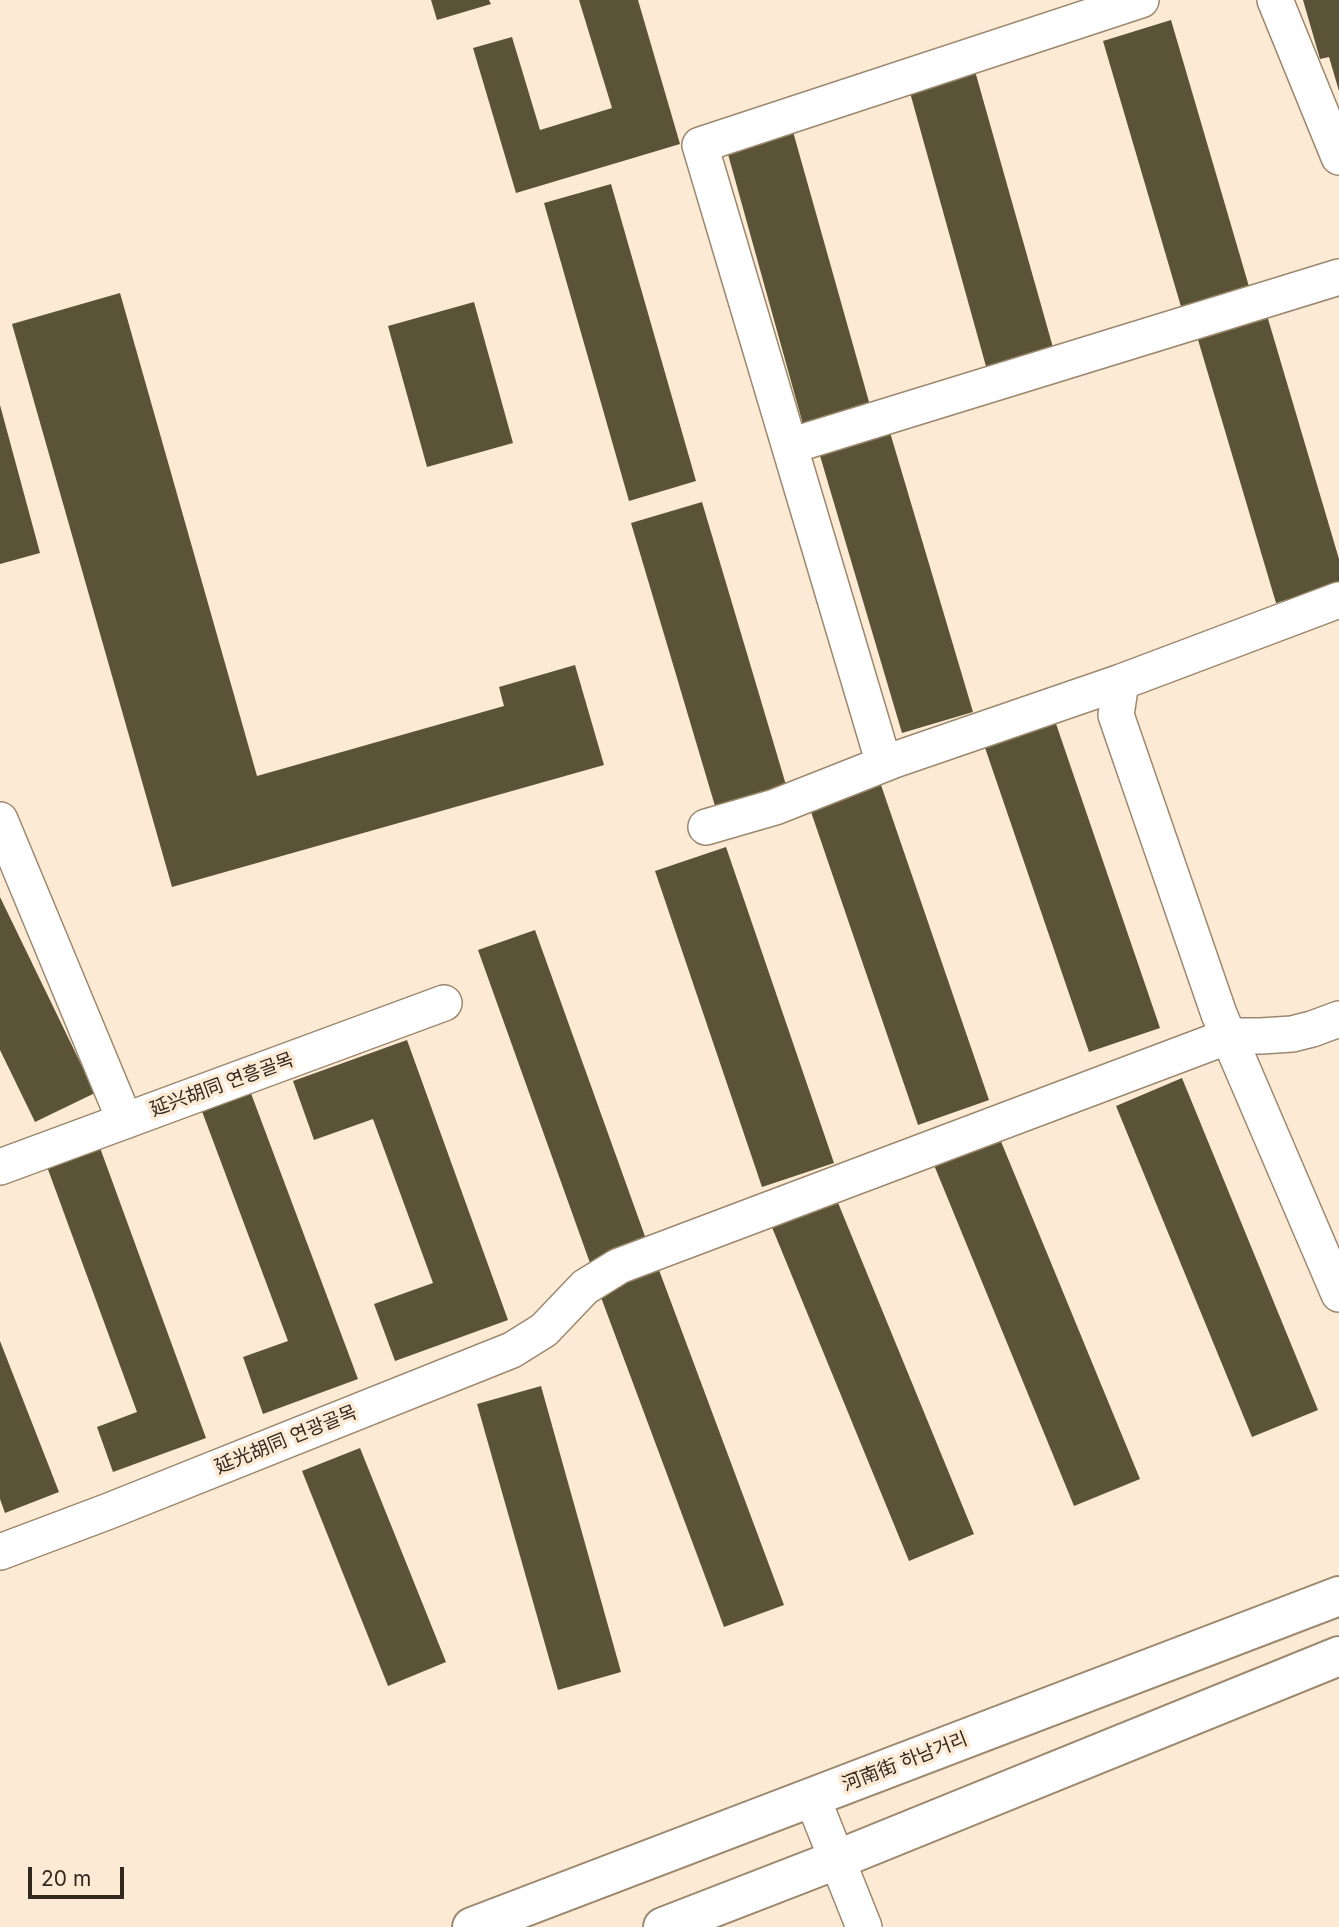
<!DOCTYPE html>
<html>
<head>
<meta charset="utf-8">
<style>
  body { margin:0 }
  #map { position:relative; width:1339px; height:1927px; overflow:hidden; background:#fcead5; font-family:Inter,sans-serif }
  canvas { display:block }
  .scale { position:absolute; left:28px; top:1867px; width:96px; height:32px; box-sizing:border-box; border:4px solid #31281e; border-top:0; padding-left:9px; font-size:21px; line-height:24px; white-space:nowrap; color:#31281e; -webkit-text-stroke:5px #fcead5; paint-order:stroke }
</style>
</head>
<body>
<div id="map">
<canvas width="1339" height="1927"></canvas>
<div class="scale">20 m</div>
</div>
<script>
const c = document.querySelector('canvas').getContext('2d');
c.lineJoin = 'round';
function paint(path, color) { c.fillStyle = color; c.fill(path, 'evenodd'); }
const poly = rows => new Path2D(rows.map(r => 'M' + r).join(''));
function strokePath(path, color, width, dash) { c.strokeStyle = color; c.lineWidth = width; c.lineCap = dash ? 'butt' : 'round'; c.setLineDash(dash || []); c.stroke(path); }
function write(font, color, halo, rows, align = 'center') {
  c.font = font + ' Inter,"Noto Sans SC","Noto Sans KR",sans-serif'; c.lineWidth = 7; c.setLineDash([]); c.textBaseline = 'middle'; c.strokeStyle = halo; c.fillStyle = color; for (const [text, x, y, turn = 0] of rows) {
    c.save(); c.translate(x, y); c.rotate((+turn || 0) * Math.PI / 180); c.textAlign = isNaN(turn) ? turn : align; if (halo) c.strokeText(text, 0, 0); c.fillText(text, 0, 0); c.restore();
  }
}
paint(poly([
  [431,0,489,0,491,4,437,20],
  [579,0,638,0,680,144,516,193,473,48,512,37,540,130,612,108],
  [1303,0,1339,0,1339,91,1329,57,1320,59],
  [1171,20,1250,290,1182,310,1103,41],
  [975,71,1054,351,987,370,909,89],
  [792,128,871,409,804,428,726,147],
  [611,184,696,481,629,501,544,203],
  [120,293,257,776,504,706,499,687,575,665,604,765,172,887,12,324],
  [474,302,513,443,427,467,388,326],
  [1266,312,1339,559,1339,584,1276,603,1196,333],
  [0,405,40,553,0,564],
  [889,429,973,712,902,733,818,449],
  [702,502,786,785,715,806,631,523],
  [1052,712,1160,1028,1089,1052,981,736],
  [881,785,989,1100,918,1125,810,809],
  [726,847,834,1163,762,1187,655,871],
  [0,897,95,1093,35,1122,0,1050],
  [535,930,647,1242,590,1263,478,950],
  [407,1040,508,1320,395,1361,374,1304,433,1283,373,1119,314,1140,293,1081],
  [1182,1078,1318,1410,1252,1437,1116,1106],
  [249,1088,358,1379,263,1414,243,1357,288,1341,200,1106],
  [1000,1139,1140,1479,1074,1506,934,1165],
  [99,1145,206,1438,113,1472,97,1427,137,1412,46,1164],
  [834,1193,974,1534,909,1561,769,1220],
  [659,1270,784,1605,724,1627,599,1292],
  [0,1341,59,1492,5,1513,0,1499],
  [541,1386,621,1672,558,1690,477,1404],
  [360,1448,446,1662,388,1686,302,1471]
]), '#5b5337');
const minor = poly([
  [1275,0,1339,157],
  [790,446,1339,277],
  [1121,682,1116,715,1219,1014,1339,1294],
  [884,764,700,145,1141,0],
  [0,820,125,1121],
  [706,827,775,807,894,760,1121,682,1339,600],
  [0,1167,444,1003],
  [0,1552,109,1511,512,1350,544,1330,585,1287,619,1266,1229,1036,1261,1036,1292,1034,1312,1029,1339,1019],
  [812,1797,864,1927]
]);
const major = poly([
  [472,1927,1339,1596],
  [663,1927,836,1860,1339,1656]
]);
strokePath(minor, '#9c886f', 38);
strokePath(major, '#9c886f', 42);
strokePath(minor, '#fff', 35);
strokePath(major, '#fff', 38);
write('19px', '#31281e', '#fcead5', [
  ["延兴胡同 연흥골목",222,1085,-20],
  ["延光胡同 연광골목",286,1440,-22],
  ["河南街 하남거리",905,1762,-21]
]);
</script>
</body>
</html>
